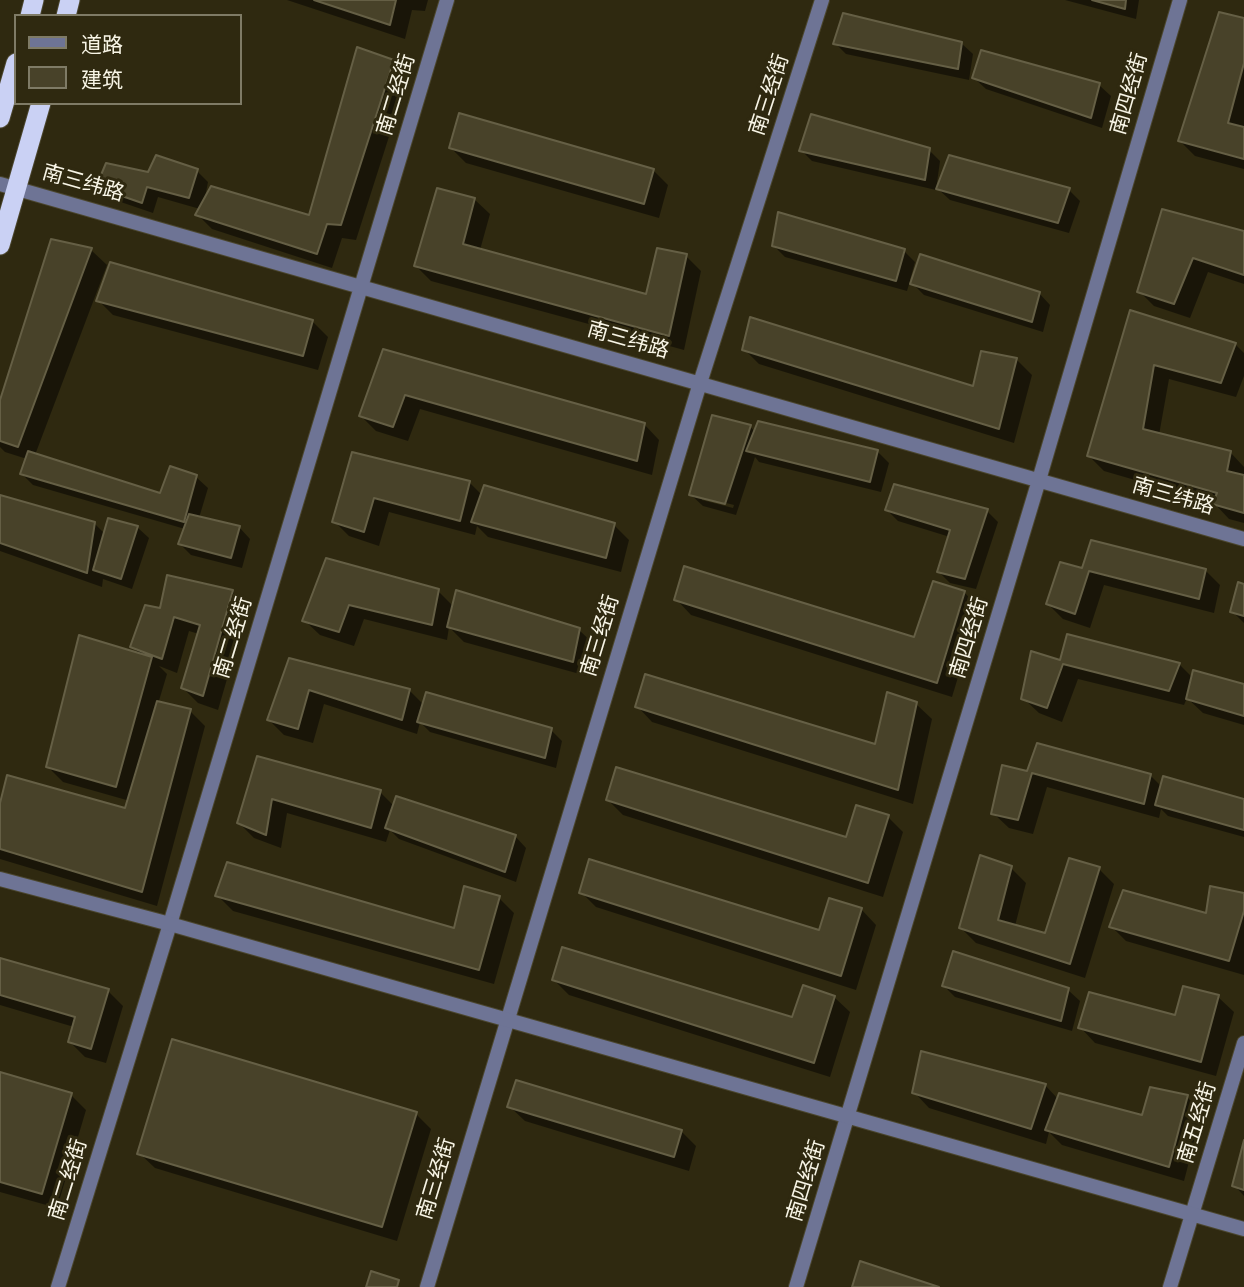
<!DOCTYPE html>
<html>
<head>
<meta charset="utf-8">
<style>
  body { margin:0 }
  #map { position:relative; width:1244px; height:1287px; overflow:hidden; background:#2f2910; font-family:"DejaVu Sans","Noto Sans SC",sans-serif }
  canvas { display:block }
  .legend { position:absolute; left:14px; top:14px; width:228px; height:91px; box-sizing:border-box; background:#2f2910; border:2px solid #7f7b66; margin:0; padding:9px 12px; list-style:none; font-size:21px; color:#f8f5e6 }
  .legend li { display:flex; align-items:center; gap:14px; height:35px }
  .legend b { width:35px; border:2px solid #7f7b66 }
</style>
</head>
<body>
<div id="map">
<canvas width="1244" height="1287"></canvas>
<ul class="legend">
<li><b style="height:9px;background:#6e7495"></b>道路</li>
<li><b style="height:19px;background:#484229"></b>建筑</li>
</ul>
</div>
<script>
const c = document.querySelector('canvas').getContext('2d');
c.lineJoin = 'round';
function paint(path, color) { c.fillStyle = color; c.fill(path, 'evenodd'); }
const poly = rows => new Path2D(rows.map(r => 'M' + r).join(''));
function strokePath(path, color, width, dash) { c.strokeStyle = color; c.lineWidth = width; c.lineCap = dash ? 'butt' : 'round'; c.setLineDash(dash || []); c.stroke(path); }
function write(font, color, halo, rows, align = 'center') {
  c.font = font + ' "DejaVu Sans","Noto Sans SC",sans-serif'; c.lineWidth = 6; c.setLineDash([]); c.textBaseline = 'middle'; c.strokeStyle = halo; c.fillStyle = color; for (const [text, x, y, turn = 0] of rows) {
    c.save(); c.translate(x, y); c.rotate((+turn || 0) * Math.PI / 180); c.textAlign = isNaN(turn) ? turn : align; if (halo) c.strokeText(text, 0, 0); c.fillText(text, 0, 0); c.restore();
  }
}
paint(poly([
  [428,0,425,11,412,10,405,39,287,0],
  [1065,0,1139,0,1136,19],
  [1244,20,1244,169,1195,156,1180,141],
  [835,43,961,43,973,54,969,80,846,54],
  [393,62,408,77,356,240,342,238,332,268,212,229,197,214,200,209,158,197,153,213,109,198,98,186,149,174,197,171,208,182,204,203,310,217],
  [974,78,1099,85,1111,96,1102,128,986,89],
  [451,148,653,170,668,185,659,218,466,163],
  [801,150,929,150,940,161,936,190,812,161],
  [938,189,1069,190,1080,201,1069,233,950,200],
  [474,199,490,214,480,250,647,296,686,256,701,271,684,350,431,281,416,266],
  [1163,211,1244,233,1244,284,1208,272,1190,318,1154,306,1139,291],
  [52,241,91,250,107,265,35,455,161,495,196,477,208,488,199,518,239,527,250,539,242,568,191,555,180,544,185,529,33,485,22,474,27,459,5,452,0,447,0,406],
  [774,246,904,251,915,262,910,280,1039,293,1050,305,1043,332,924,295,910,281,907,291,785,257],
  [98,300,312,321,328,337,318,370,113,315],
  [1131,312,1235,344,1244,353,1244,376,1236,397,1169,379,1159,435,1230,452,1244,467,1244,523,1229,519,1214,503,1104,471,1089,456],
  [744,349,974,388,982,354,1017,360,1032,375,1014,443,759,364],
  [384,351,644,424,659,440,652,475,420,409,408,441,376,431,361,416],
  [750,427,756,432,877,451,889,463,881,492,759,462,755,457,736,515,703,506,691,495],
  [702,497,734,505,733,508,702,500],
  [353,454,469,482,482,495,614,525,629,540,621,572,488,537,477,526,475,535,389,512,379,546,349,536,334,521],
  [0,497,94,523,105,534,137,527,149,538,132,589,103,579,102,587,0,551],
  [887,510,987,511,998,522,976,589,950,583,939,572,950,537,898,521],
  [327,560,438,591,454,607,579,630,595,645,587,676,464,642,449,627,447,640,364,619,354,646,320,635,304,620],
  [1083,570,1205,570,1220,585,1214,613,1104,585,1090,628,1063,619,1048,604],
  [168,577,233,592,248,607,218,710,198,703,183,688,199,634,189,631,177,673,159,666,167,674,158,704,190,711,205,726,157,906,0,859,0,805,127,810,130,801,63,782,47,766,141,656,132,646,161,610],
  [1244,586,1244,623,1232,611],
  [964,592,979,608,952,697,691,615,676,599,915,639],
  [290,660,409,690,424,705,551,730,562,741,556,768,430,732,420,722,417,734,324,704,313,743,284,735,269,720],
  [1061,662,1179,664,1193,678,1244,686,1244,725,1203,713,1187,698,1184,705,1078,679,1062,722,1039,713,1023,698],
  [916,704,932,719,913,804,652,722,637,706,876,746],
  [1038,745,1150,775,1162,787,1244,801,1244,837,1168,816,1161,809,1159,818,1047,787,1033,834,1009,828,993,813,1028,773],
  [258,758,380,792,394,806,515,836,526,848,516,882,399,839,390,830,386,842,287,813,281,848,254,838,239,823],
  [608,800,847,839,888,817,903,832,883,897,623,815],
  [1011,868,1026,883,1015,926,1046,935,1099,869,1114,884,1085,978,976,943,961,928],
  [581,892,820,932,861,909,876,925,856,990,596,907],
  [217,895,455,930,499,898,514,913,494,984,233,911],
  [1244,895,1244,975,1126,941,1111,926,1208,915],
  [0,959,108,991,123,1006,106,1063,85,1057,70,1042,74,1027,0,1005],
  [554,980,793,1020,834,997,850,1012,830,1077,569,995],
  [944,986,1068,990,1080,1001,1072,1031,955,997],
  [1218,997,1234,1012,1216,1076,1095,1043,1080,1027,1177,1017],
  [0,1074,71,1095,86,1110,57,1208,0,1192],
  [1045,1085,1058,1099,1143,1117,1187,1097,1202,1112,1184,1181,1062,1145,1049,1132,1046,1144,929,1108,914,1092],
  [509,1106,681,1131,696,1146,689,1171,525,1121],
  [416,1114,431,1129,397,1241,155,1168,139,1153],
  [1244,1147,1244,1196,1234,1185]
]), '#0007');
const building = poly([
  [314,0,396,0,390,25,314,0],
  [1092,0,1126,0,1125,9,1092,0],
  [1219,12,1244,18,1244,63,1228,123,1244,127,1244,159,1178,141,1219,12],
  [843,13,962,42,958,69,833,44,843,13],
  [357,47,394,60,341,225,327,224,317,254,195,215,211,186,309,215,357,47],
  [981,50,1100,83,1091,118,972,78,981,50],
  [459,113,654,169,644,204,449,148,459,113],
  [811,114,930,148,925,180,799,151,811,114],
  [156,155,198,169,189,198,147,187,142,203,96,187,106,163,148,172,156,155],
  [949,155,1070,188,1058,223,936,189,949,155],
  [437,188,475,198,463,244,646,294,657,248,687,254,669,336,414,266,437,188],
  [1162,209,1244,231,1244,275,1193,258,1174,304,1137,292,1162,209],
  [778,212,905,249,896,281,772,246,778,212],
  [51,239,92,248,18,447,0,441,0,400,51,239],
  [920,254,1040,292,1032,322,910,284,920,254],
  [110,262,313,320,303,356,96,301,110,262],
  [1130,310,1236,343,1221,383,1154,365,1143,429,1231,451,1227,471,1244,475,1244,513,1212,504,1217,493,1087,456,1130,310],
  [750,317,973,386,981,351,1017,358,999,429,742,350,750,317],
  [383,349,645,423,637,461,405,395,393,427,359,416,383,349],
  [712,415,751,425,725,504,689,495,712,415],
  [758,421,878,450,870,482,746,451,758,421],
  [28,451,160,493,170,466,197,475,184,522,20,474,28,451],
  [352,452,470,481,460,521,374,498,364,532,332,522,352,452],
  [894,484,988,509,965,579,937,572,950,530,885,510,894,484],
  [484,485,615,523,606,558,471,522,484,485],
  [0,495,95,522,87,573,0,543,0,495],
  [189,514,240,526,231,558,178,544,189,514],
  [108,518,138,526,121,579,93,570,108,518],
  [1091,540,1206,569,1199,599,1089,571,1075,614,1046,604,1060,562,1082,568,1091,540],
  [326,558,439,589,432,625,349,605,339,632,302,621,326,558],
  [684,566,914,637,933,581,965,591,937,683,674,600,684,566],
  [167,575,233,590,203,696,181,688,200,625,174,617,162,659,130,647,145,605,160,608,167,575],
  [1238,582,1244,584,1244,616,1230,612,1238,582],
  [456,590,580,628,573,662,447,627,456,590],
  [1067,634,1180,663,1169,691,1063,664,1047,708,1021,699,1031,651,1060,660,1067,634],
  [79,635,152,657,116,787,46,767,79,635],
  [289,658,410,689,402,720,309,690,298,729,267,720,289,658],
  [1193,670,1244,684,1244,716,1186,699,1193,670],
  [645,674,875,744,887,692,917,702,898,790,635,707,645,674],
  [426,692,552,728,545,758,417,722,426,692],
  [157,701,191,709,142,892,0,849,0,803,7,775,125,808,157,701],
  [1037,743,1151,774,1144,804,1032,773,1018,820,991,814,1002,765,1027,771,1037,743],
  [257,756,381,790,371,828,272,799,266,835,237,823,257,756],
  [616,767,846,837,856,805,889,815,868,883,606,800,616,767],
  [1163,776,1244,799,1244,830,1155,805,1163,776],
  [396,796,516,835,505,872,385,828,396,796],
  [980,855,1012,866,998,920,1045,933,1069,858,1100,867,1070,964,959,928,980,855],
  [589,859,819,930,829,898,862,908,841,976,579,893,589,859],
  [227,862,454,928,464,886,500,896,479,970,215,896,227,862],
  [1210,886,1244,893,1244,911,1229,961,1109,927,1123,890,1206,913,1210,886],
  [562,947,792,1017,803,985,835,996,814,1063,552,980,562,947],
  [953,951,1069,988,1061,1021,942,986,953,951],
  [0,958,109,989,91,1049,68,1042,75,1017,0,995,0,958],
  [1183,986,1219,995,1201,1062,1078,1028,1089,992,1175,1015,1183,986],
  [172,1039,417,1112,382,1227,137,1154,172,1039],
  [921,1051,1046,1084,1031,1129,912,1093,921,1051],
  [0,1072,72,1093,42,1194,0,1182,0,1072],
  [516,1080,682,1130,674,1157,507,1107,516,1080],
  [1150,1087,1188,1095,1169,1167,1045,1130,1059,1093,1142,1115,1150,1087],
  [1244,1140,1244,1190,1232,1186,1244,1140],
  [860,1261,939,1287,852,1287,860,1261],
  [371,1271,399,1280,397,1287,366,1287,371,1271]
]);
paint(building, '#484229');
strokePath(building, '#655f45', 2);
const minor = poly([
  [0,184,1244,539],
  [58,1287,170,924,447,0],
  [427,1287,700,383,822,0],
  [796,1287,1039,480,1180,0],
  [1170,1287,1244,1043]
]);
const tertiary = poly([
  [0,879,170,924,1244,1229]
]);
const trunk = poly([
  [30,16,34,0],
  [66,16,70,0],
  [0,118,16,63],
  [0,245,41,103]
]);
strokePath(minor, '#4b462e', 16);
strokePath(tertiary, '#4b462e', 16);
strokePath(trunk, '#4b462e', 21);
strokePath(minor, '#6e7495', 14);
strokePath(tertiary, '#6e7495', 14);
strokePath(trunk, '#cad1f4', 19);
write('21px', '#f8f5e6', '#2f2910', [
  ["南四经街",1130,94,-74],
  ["南二经街",397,95,-73],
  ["南三经街",770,95,-72],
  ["南三纬路",83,184,16],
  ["南三纬路",628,341,16],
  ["南三纬路",1173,497,16],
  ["南三经街",601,636,-73],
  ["南二经街",234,638,-73],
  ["南四经街",970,638,-73],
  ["南五经街",1198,1123,-73],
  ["南三经街",437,1179,-73],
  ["南二经街",69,1180,-73],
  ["南四经街",807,1181,-73]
]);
</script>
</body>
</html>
